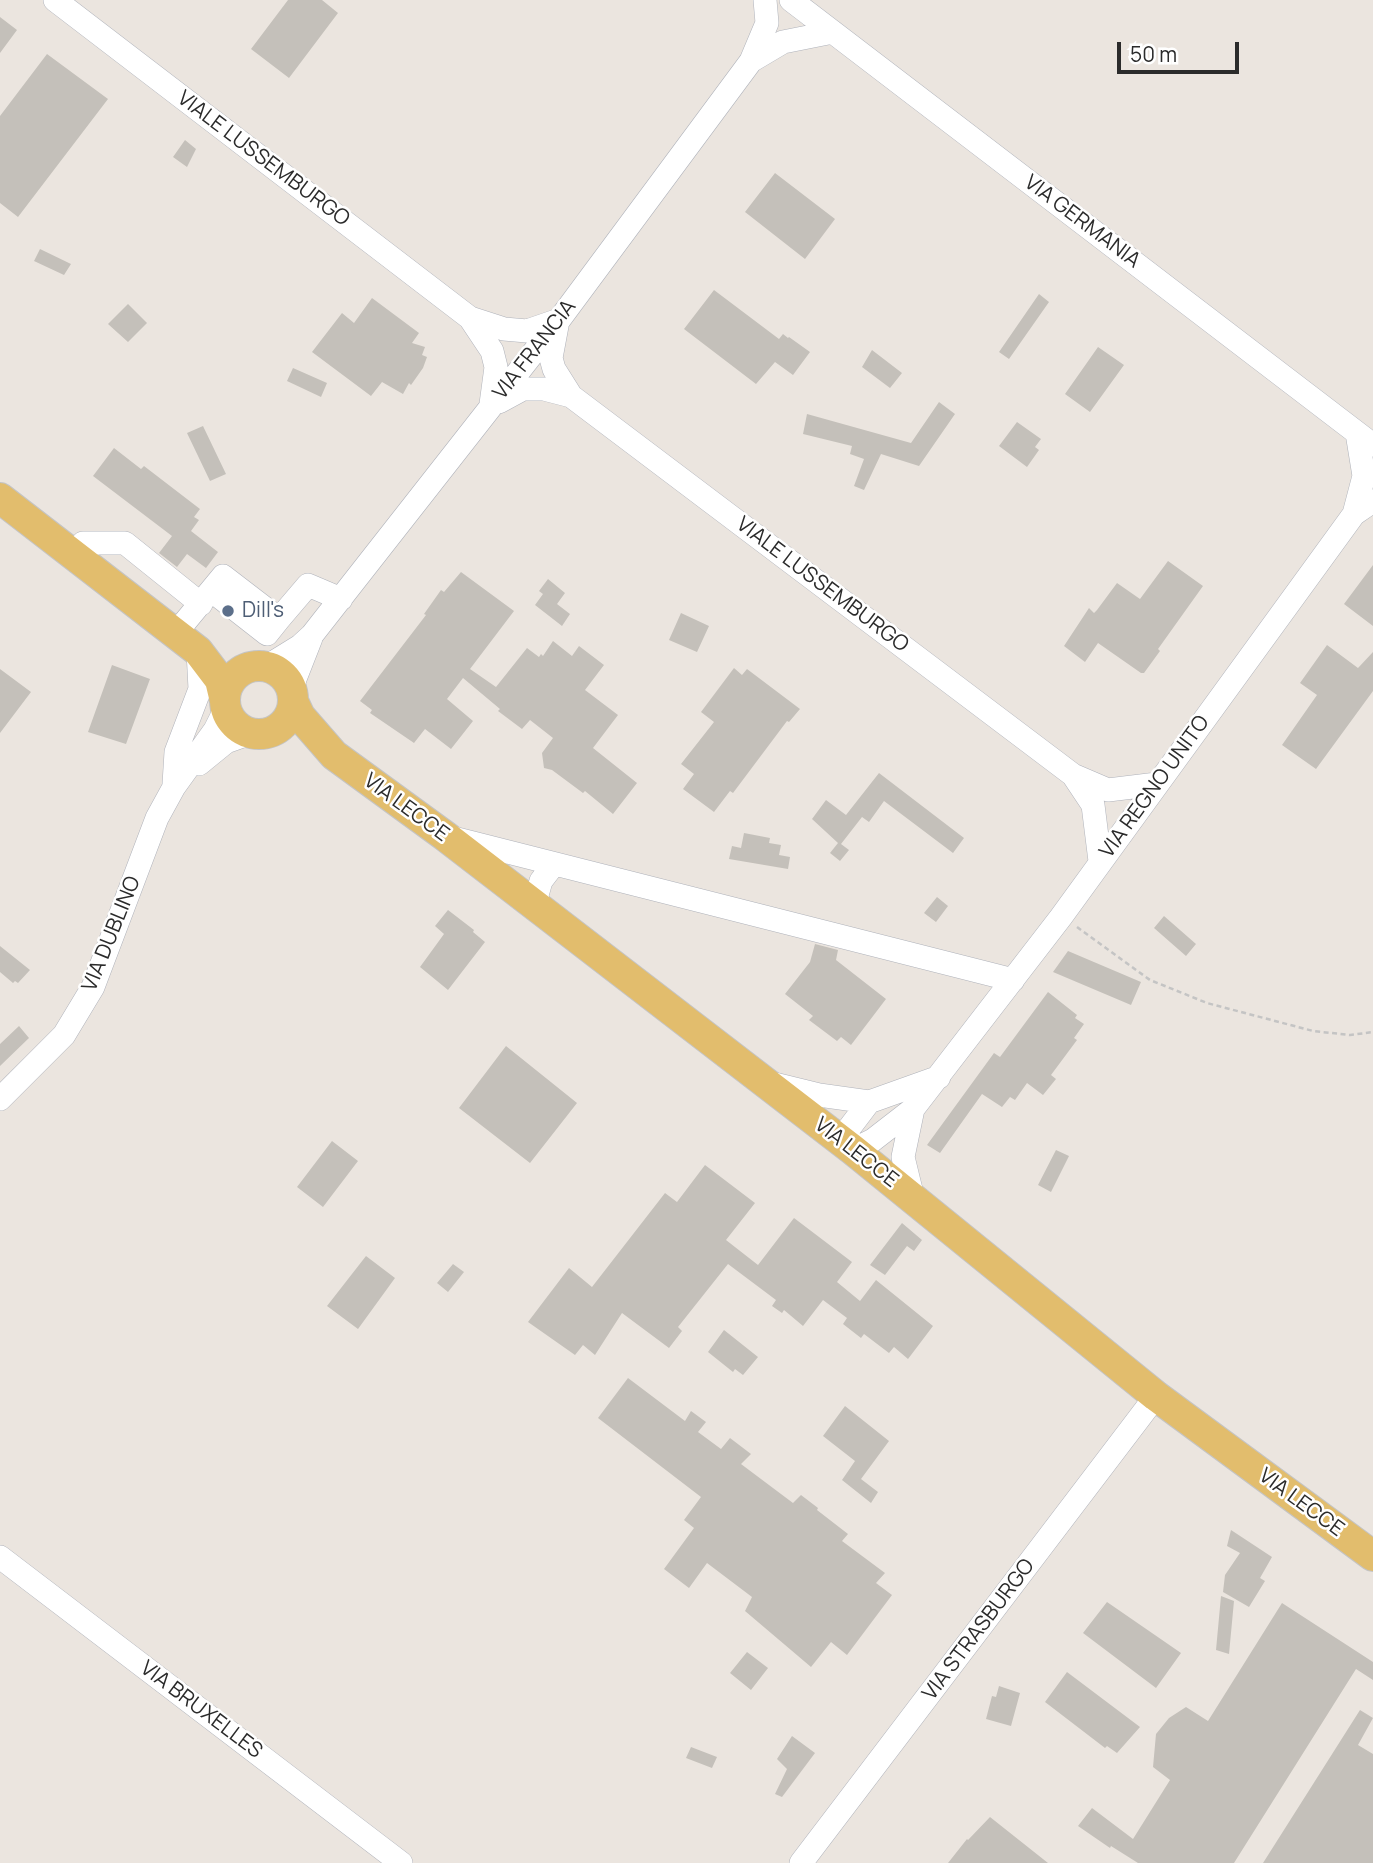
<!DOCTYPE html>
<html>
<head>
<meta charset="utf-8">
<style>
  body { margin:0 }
  #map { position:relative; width:1373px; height:1863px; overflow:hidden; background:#ebe5df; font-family:Manrope,sans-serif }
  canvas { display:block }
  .scale { position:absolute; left:1117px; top:42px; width:122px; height:32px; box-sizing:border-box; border:4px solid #2b2b2b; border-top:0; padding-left:9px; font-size:21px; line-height:24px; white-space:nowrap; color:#2b2b2b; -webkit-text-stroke:5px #fff; paint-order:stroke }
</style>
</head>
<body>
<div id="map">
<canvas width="1373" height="1863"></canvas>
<div class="scale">50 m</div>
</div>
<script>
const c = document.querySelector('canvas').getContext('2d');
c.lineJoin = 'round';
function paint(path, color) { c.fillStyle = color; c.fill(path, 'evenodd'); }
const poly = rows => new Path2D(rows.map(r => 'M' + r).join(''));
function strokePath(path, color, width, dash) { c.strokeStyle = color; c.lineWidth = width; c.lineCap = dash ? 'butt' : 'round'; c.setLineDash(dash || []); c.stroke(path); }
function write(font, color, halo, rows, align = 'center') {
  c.font = font + ' Manrope,sans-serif'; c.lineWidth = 5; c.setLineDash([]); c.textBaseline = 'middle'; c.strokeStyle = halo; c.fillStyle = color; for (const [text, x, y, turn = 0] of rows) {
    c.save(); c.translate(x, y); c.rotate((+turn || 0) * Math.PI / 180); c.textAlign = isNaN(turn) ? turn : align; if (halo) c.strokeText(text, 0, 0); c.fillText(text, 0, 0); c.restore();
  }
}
paint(poly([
  [288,0,322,0,338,13,289,78,251,49],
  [0,17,17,30,0,53],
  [47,54,108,99,18,217,0,203,0,116],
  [185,140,196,149,187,167,173,157],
  [775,173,835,219,805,259,745,212],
  [40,249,71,264,64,275,34,261],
  [714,290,779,339,783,334,788,338,789,337,810,352,793,375,775,362,756,384,684,329],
  [1039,294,1049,302,1009,359,999,352],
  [372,298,419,333,412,343,425,347,422,355,427,357,423,368,411,385,409,383,403,394,382,382,371,396,312,352,342,313,354,323],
  [128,304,147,323,128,342,108,324],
  [1098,347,1124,365,1090,412,1065,394],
  [872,350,902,373,890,388,862,367],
  [293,368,327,383,321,397,287,381],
  [939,402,955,414,919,466,881,454,864,490,854,486,864,459,850,454,852,446,803,434,807,414,911,443],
  [1017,422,1041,439,1035,447,1039,450,1027,467,999,446],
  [203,426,226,474,210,481,187,433],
  [114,448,141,469,144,466,200,509,194,517,199,520,191,531,218,552,206,568,187,554,177,567,159,553,172,536,93,476],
  [1168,561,1203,586,1158,649,1160,651,1144,673,1141,673,1098,643,1085,662,1064,646,1089,608,1094,613,1097,610,1117,583,1140,599],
  [1373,565,1373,626,1344,604],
  [461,572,514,611,470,669,496,687,527,648,539,657,541,654,543,656,553,641,572,656,579,646,604,665,585,690,618,715,593,748,637,783,613,814,585,791,583,793,552,770,544,768,542,753,553,738,530,720,522,729,498,711,500,709,463,678,447,699,473,721,451,749,425,729,414,743,370,713,372,710,360,701,426,615,424,614,441,590,444,592],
  [548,579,565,593,557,604,570,614,562,626,535,605,543,594,539,591],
  [681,613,709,626,697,652,669,640],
  [1327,645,1358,668,1373,652,1373,691,1316,769,1282,745,1317,695,1300,683],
  [112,665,150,679,126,744,88,732],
  [734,668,742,675,747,669,800,709,789,722,787,721,733,793,730,791,714,812,683,789,694,774,681,764,714,722,701,712],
  [0,669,31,692,0,733],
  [879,773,964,838,953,853,884,801,869,822,862,817,841,844,849,850,840,861,830,853,838,843,812,819,826,800,846,815],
  [744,833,770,838,769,843,781,845,779,855,790,857,788,869,729,859,732,846,741,848],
  [937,897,948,906,936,922,924,913],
  [448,910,474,930,473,932,485,942,448,990,420,967,444,934,435,926],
  [1164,916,1196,944,1186,956,1154,928],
  [815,944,838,950,836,960,886,999,851,1045,841,1037,837,1041,809,1020,813,1016,785,994,810,962],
  [0,946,30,970,18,983,15,981,13,983,0,972],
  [1068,951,1141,982,1131,1005,1053,972],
  [1048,992,1077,1015,1075,1018,1084,1024,1074,1038,1077,1040,1051,1075,1056,1079,1043,1095,1027,1083,1015,1100,1010,1097,1002,1107,982,1094,940,1153,927,1145,994,1053,1000,1057],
  [19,1026,29,1038,0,1066,0,1044],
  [506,1046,577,1103,530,1163,459,1108],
  [332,1141,358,1161,323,1207,297,1187],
  [1056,1150,1069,1156,1051,1192,1038,1185],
  [705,1165,755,1203,726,1240,758,1265,794,1218,852,1262,837,1282,860,1301,876,1280,933,1326,908,1359,894,1347,889,1353,864,1334,861,1338,843,1324,847,1318,823,1300,803,1326,784,1310,782,1313,772,1306,776,1300,728,1264,678,1327,682,1331,669,1348,622,1313,595,1355,583,1345,575,1355,528,1322,569,1268,592,1287,665,1193,677,1202],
  [902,1223,922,1240,914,1251,907,1246,885,1275,870,1265],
  [366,1256,395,1278,358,1329,327,1306],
  [453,1264,464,1272,448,1292,437,1283],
  [724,1330,758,1357,743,1375,735,1369,733,1372,708,1352],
  [628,1378,685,1421,691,1411,706,1422,698,1432,721,1449,730,1438,751,1454,741,1464,793,1503,801,1495,818,1508,817,1510,848,1534,842,1541,885,1573,876,1583,892,1595,847,1655,831,1642,811,1667,745,1611,752,1597,707,1563,689,1588,664,1569,694,1528,684,1520,701,1497,598,1418],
  [845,1406,889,1441,861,1479,878,1492,871,1503,842,1480,855,1461,823,1436],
  [1231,1530,1272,1557,1260,1578,1265,1581,1249,1607,1223,1592,1225,1575,1240,1553,1227,1546],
  [1221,1596,1234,1601,1229,1654,1216,1650],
  [1107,1602,1181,1653,1156,1688,1083,1633],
  [1282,1603,1373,1662,1373,1680,1356,1669,1234,1863,1138,1863,1111,1846,1110,1848,1078,1826,1092,1808,1133,1839,1170,1780,1153,1767,1156,1734,1169,1718,1186,1707,1208,1721],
  [747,1652,768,1668,751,1690,730,1673],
  [1067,1672,1140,1727,1117,1753,1107,1746,1105,1748,1045,1702],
  [999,1686,1020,1693,1011,1726,986,1719,992,1696,996,1697],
  [1360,1710,1373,1718,1358,1745,1373,1754,1373,1863,1263,1863],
  [792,1736,815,1753,782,1797,775,1794,787,1769,777,1759],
  [691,1747,717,1757,712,1768,686,1758],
  [990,1817,1048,1863,948,1863,967,1839,968,1840]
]), '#c4c0ba');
const minor = poly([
  [55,0,470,318,492,351,496,367,491,404],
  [791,0,1373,445],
  [751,61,783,42,833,32],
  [470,318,504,329,527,331,559,320],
  [557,326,551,358,554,369,571,396,1073,775,1108,790,1157,784],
  [499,402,523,389,544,389,571,396],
  [1354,514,1364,476,1357,433],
  [73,554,83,543,125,543,201,604],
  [212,591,267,634,279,619],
  [175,634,223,576,279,619,308,585,341,599],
  [266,667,300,646,312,635,559,320,751,61,767,23,765,0],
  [291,689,311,638],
  [199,764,226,742,251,733],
  [1073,775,1093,805,1100,861],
  [174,784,176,752,200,689,198,651],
  [449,837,1013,980],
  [539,908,537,895,541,881,554,864],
  [770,1083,819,1095,869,1102,939,1077],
  [0,1099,64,1035,93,987,157,818,174,787,215,730,226,708],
  [869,1102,847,1131,853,1150,873,1140,913,1109],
  [913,1198,903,1157,913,1109,1061,917,1354,514,1373,501],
  [0,1557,401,1863],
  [801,1863,1156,1396]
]);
const major = poly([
  [0,498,198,651,220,680,225,701],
  '225 700a34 34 0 1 1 68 0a34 34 0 1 1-68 0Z',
  [293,701,300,716,334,755,445,836,853,1150,1156,1396,1373,1556]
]);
strokePath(minor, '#afb2ba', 24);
strokePath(major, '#c4c4c4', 32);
strokePath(poly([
  [1077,927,1150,980,1207,1003,1313,1031,1350,1035,1373,1032]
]), '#c4c4c4', 2.5, [5, 3.5]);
strokePath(minor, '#fff', 23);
strokePath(major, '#e2bd6d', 30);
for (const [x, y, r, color] of [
  [228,611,7,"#5c6f8a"]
]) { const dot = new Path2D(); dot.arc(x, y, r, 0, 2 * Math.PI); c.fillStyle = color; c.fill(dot); strokePath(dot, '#fff', 2.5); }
write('21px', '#2b2b2b', '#fff', [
  ["VIALE LUSSEMBURGO",263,159,37],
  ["VIA GERMANIA",1082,222,37],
  ["VIA FRANCIA",535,350,-52],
  ["VIALE LUSSEMBURGO",822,585,37],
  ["VIA REGNO UNITO",1155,787,-54],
  ["VIA LECCE",406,808,36],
  ["VIA DUBLINO",112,934,-68],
  ["VIA LECCE",856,1153,38],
  ["VIA LECCE",1301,1503,36],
  ["VIA STRASBURGO",979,1630,-53],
  ["VIA BRUXELLES",201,1710,37]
]);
write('21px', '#4e5e75', '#fff', [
  ["Dill's",242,611]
], 'left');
</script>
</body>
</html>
